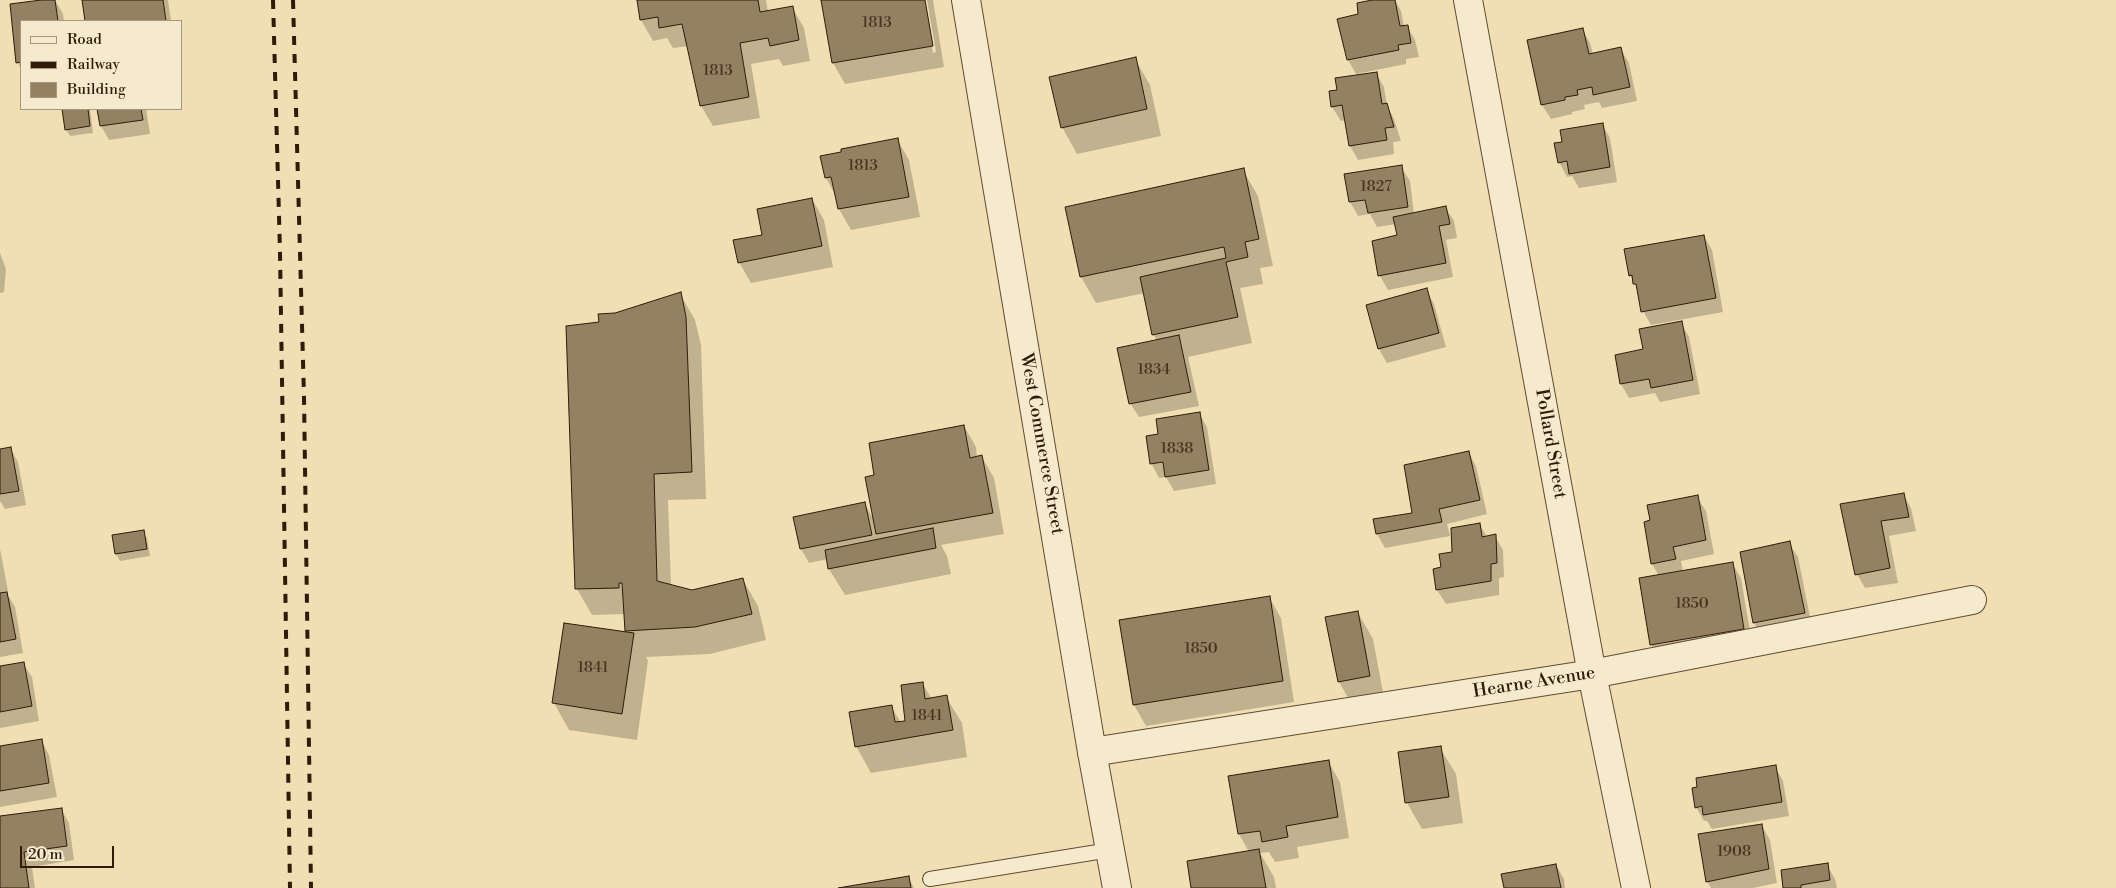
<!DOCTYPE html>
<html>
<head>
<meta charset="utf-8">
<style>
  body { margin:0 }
  #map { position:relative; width:2116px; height:888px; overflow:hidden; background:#f1dfb3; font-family:"Libre Bodoni",serif }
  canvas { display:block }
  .legend { position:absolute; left:20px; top:20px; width:162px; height:90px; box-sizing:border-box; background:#f6eace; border:1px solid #a69780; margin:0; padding:6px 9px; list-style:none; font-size:15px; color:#2e1b0a }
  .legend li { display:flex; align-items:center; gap:10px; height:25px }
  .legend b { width:25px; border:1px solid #a69780 }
  .scale { position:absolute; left:20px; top:846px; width:94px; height:22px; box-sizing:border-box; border:2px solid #2e1b0a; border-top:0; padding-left:6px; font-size:15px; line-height:18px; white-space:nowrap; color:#2e1b0a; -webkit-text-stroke:4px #f6eace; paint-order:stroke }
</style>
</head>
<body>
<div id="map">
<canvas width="2116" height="888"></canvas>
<ul class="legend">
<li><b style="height:6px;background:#f6eace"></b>Road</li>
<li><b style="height:6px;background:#2e1b0a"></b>Railway</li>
<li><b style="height:14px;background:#938162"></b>Building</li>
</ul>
<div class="scale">20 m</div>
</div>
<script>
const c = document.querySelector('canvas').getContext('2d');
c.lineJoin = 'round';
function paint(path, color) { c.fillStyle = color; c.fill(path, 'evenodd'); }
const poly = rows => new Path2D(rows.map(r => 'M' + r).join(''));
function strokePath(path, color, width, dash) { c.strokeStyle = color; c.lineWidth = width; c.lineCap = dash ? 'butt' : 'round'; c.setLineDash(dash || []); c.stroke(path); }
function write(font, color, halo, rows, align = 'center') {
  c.font = font + ' "Libre Bodoni",serif'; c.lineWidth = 5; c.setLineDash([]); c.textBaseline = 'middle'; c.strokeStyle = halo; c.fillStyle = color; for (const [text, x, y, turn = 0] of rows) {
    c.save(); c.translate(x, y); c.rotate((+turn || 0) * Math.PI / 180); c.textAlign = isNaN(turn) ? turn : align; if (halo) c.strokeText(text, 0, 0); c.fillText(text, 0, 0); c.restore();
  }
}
paint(poly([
  [55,0,63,14,64,21,21,21,21,69,18,63,11,5],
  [83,0,168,0,171,21,86,21],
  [638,0,766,0,768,12,792,7,804,28,810,61,783,66,779,59,751,64,760,118,713,126,701,106,688,46,673,48,667,38,653,41,641,20],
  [822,0,924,0,933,53,936,52,927,0,933,0,944,67,845,84,833,63],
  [1378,0,1395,0,1401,11,1404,27,1407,26,1415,40,1419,57,1406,59,1406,64,1356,74,1348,60],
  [1582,29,1590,43,1593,54,1620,48,1629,63,1637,101,1602,108,1599,102,1584,105,1585,109,1572,112,1572,114,1551,119,1542,105,1528,40],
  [1135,59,1150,85,1161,136,1077,154,1062,127],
  [1376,73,1384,87,1387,106,1394,119,1401,141,1393,142,1394,154,1358,160,1350,146,1346,120,1341,121,1332,107,1330,92,1338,91],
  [63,109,90,109,93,133,70,136,66,129],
  [98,109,146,109,150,134,109,140,101,126],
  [1602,124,1610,138,1617,182,1579,188,1572,176,1567,177,1559,162,1564,143],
  [897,139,909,160,920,217,851,230,839,209,836,196,826,178],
  [1401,167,1410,181,1414,214,1445,207,1454,221,1457,238,1446,240,1453,277,1388,290,1380,276,1373,242,1398,236,1396,224,1377,227,1370,214,1358,216,1350,202,1346,175],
  [1243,170,1258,196,1273,266,1260,268,1263,284,1240,288,1252,343,1188,357,1199,406,1139,417,1130,403,1157,341,1154,335,1145,293,1096,303,1081,277,1066,208],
  [812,199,824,220,833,267,751,283,739,262,763,236],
  [1704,236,1712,250,1723,312,1651,325,1643,311,1639,291,1630,275],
  [0,253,6,269,4,292,0,293],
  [1426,290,1434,304,1446,347,1387,363,1379,349],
  [680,294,695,320,701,345,706,499,668,500,671,586,692,592,743,580,758,606,766,640,710,654,646,657,648,661,637,740,569,730,554,703,627,634,625,614,592,615,577,589,600,323,615,314],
  [1681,323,1689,337,1700,394,1660,402,1655,393,1629,398,1621,384,1616,356,1644,350],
  [1199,413,1207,427,1216,484,1174,491,1166,477,1159,478,1151,463,1159,435],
  [964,426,976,447,977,458,982,457,994,478,1004,534,941,545,947,556,951,574,845,595,829,569,828,559,809,563,801,549,865,504,874,520,876,476],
  [10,448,18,462,26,505,5,509,0,501,0,450],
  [1468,452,1476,466,1487,514,1447,524,1450,536,1385,548,1377,534,1414,514],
  [1903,494,1911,508,1916,531,1889,536,1898,583,1865,588,1857,574,1842,505],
  [1697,497,1706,511,1714,554,1681,561,1683,572,1732,563,1741,578,1752,643,1659,658,1651,644,1659,576,1652,564,1651,521],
  [1480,525,1487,537,1495,536,1503,550,1504,577,1499,578,1499,595,1446,604,1437,590,1443,568],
  [143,532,147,538,150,556,120,561,116,554,114,536],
  [1789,543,1798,557,1812,627,1762,637,1754,623,1742,553],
  [0,549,8,591,6,592,15,607,23,653,0,657],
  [1269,597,1281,618,1294,702,1146,726,1134,705],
  [1358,613,1373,639,1385,703,1354,708,1339,682,1327,618],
  [23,663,32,677,39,721,0,728,0,668],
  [922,683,932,699,946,697,962,723,967,757,871,773,856,746,891,706,901,723,906,722],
  [41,740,49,755,57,797,0,807,0,748],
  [1440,748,1456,774,1463,823,1422,829,1407,803,1399,753],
  [1328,761,1340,782,1349,838,1297,847,1299,858,1275,862,1269,852,1260,853,1274,877,1276,888,1192,888,1249,852,1239,834],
  [1775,767,1783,781,1789,816,1712,829,1707,821,1704,821,1696,807],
  [61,809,69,823,74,860,32,867,35,888,0,888,0,817],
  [1762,826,1770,840,1777,883,1753,888,1711,888,1707,881],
  [1556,865,1564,879,1565,888,1505,888],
  [1827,865,1835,879,1837,888,1784,888],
  [908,877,914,888,845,888]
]), '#0003');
const building = poly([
  [41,0,55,0,58,21,21,21,21,62,16,63,10,4,41,0],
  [82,0,163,0,166,21,85,21,82,0],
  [637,0,758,0,760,12,793,6,799,40,770,46,768,38,740,43,749,97,700,106,682,24,659,28,658,17,640,20,637,0],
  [821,0,925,0,933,46,832,63,821,0],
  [1372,0,1395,0,1400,26,1408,25,1411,43,1398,45,1399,50,1347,60,1337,19,1358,14,1357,3,1372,0],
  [1583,28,1589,54,1621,47,1630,87,1593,95,1592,87,1577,90,1578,95,1565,97,1565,100,1541,105,1527,40,1583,28],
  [1136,57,1147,109,1061,128,1049,77,1136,57],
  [1377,72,1382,104,1387,103,1394,127,1385,128,1387,140,1349,146,1342,105,1331,107,1329,91,1337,90,1335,78,1377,72],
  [62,109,88,109,90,126,65,130,62,109],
  [97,109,141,109,143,120,100,126,97,109],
  [1603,123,1610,167,1569,174,1567,161,1558,163,1554,143,1562,142,1560,130,1603,123],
  [898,138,909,197,838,209,831,177,825,178,820,156,841,152,841,149,898,138],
  [1402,165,1408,207,1368,213,1365,200,1349,202,1344,174,1402,165],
  [1244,168,1259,239,1245,242,1248,257,1226,262,1238,317,1152,335,1140,277,1226,258,1224,247,1080,277,1065,207,1244,168],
  [812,198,822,246,738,263,733,240,762,235,757,209,812,198],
  [1446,206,1450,224,1439,226,1446,263,1378,276,1372,241,1397,235,1393,217,1446,206],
  [1704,235,1716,298,1641,312,1636,284,1633,284,1632,275,1629,276,1624,249,1704,235],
  [1427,288,1439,333,1378,349,1366,305,1427,288],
  [681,292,686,317,692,472,654,474,657,581,692,590,743,578,752,614,695,627,625,631,622,583,619,583,619,588,575,589,566,326,599,322,598,314,615,313,681,292],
  [1682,321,1693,380,1651,388,1649,379,1620,384,1615,355,1643,349,1639,329,1682,321],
  [1179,335,1191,392,1129,404,1117,348,1179,335],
  [1200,412,1209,470,1165,477,1163,462,1150,464,1146,436,1158,434,1156,419,1200,412],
  [964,425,970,458,982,455,993,513,876,534,865,477,874,475,869,443,964,425],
  [11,447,19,491,0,494,0,449,11,447],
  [1469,451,1480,500,1439,509,1442,522,1376,534,1373,519,1412,513,1404,465,1469,451],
  [1904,493,1909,517,1881,521,1890,568,1855,575,1840,504,1904,493],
  [1698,495,1706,540,1673,547,1676,559,1651,564,1644,522,1650,520,1647,505,1698,495],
  [865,502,872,535,800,549,793,517,865,502],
  [1480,523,1482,537,1496,534,1497,563,1491,564,1491,581,1436,590,1433,569,1441,567,1439,554,1452,552,1451,528,1480,523],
  [933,528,936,548,828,569,825,550,933,528],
  [144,530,147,549,115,554,112,535,144,530],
  [1790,541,1805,613,1753,623,1740,552,1790,541],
  [1733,562,1744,629,1650,645,1639,578,1733,562],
  [7,592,16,639,0,642,0,593,7,592],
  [1270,596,1283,681,1133,705,1119,620,1270,596],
  [1358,611,1370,676,1338,682,1325,617,1358,611],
  [564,623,634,633,622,714,552,703,564,623],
  [24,662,32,706,0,712,0,666,24,662],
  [923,682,925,699,947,695,953,730,855,747,849,712,892,705,895,722,905,721,901,685,923,682],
  [42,739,49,783,0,791,0,746,42,739],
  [1441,746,1449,797,1405,803,1398,752,1441,746],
  [1329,760,1338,817,1286,826,1288,837,1262,842,1260,831,1238,834,1228,776,1329,760],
  [1776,765,1782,802,1703,815,1702,806,1695,808,1692,788,1697,787,1696,778,1776,765],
  [62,808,67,846,24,852,29,888,0,888,0,816,62,808],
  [1762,824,1769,869,1706,882,1698,834,1762,824],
  [1259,849,1266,888,1191,888,1187,861,1259,849],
  [1828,863,1830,880,1801,885,1801,888,1783,888,1781,870,1828,863],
  [1556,864,1561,888,1504,888,1501,874,1556,864],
  [909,876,911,888,838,888,909,876]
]);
paint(building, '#938162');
strokePath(building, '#2e1b0a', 1);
const service = poly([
  [930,879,1110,850]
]);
const minor = poly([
  [1468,0,1592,674,1636,888],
  [1092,752,1592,674,1972,600]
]);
const tertiary = poly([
  [966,0,1092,752,1117,888]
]);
strokePath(service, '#5f4c34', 16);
strokePath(minor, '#5f4c34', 30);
strokePath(tertiary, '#5f4c34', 30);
strokePath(service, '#f6eace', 14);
strokePath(minor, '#f6eace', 28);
strokePath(tertiary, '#f6eace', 28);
strokePath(poly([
  [273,0,280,252,290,888],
  [293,0,304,397,311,888]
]), '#2e1b0a', 4, [9, 9]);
write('15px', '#473420', null, [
  ["1813",877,23],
  ["1813",718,71],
  ["1813",863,166],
  ["1827",1376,187],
  ["1834",1154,370],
  ["1838",1177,449],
  ["1850",1692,604],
  ["1850",1201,649],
  ["1841",593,668],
  ["1841",927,716],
  ["1908",1734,852]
]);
write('18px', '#2e1b0a', '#f6eace', [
  ["West Commerce Street",1041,444,80],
  ["Pollard Street",1550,444,80],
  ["Hearne Avenue",1534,683,-9]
]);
</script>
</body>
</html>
